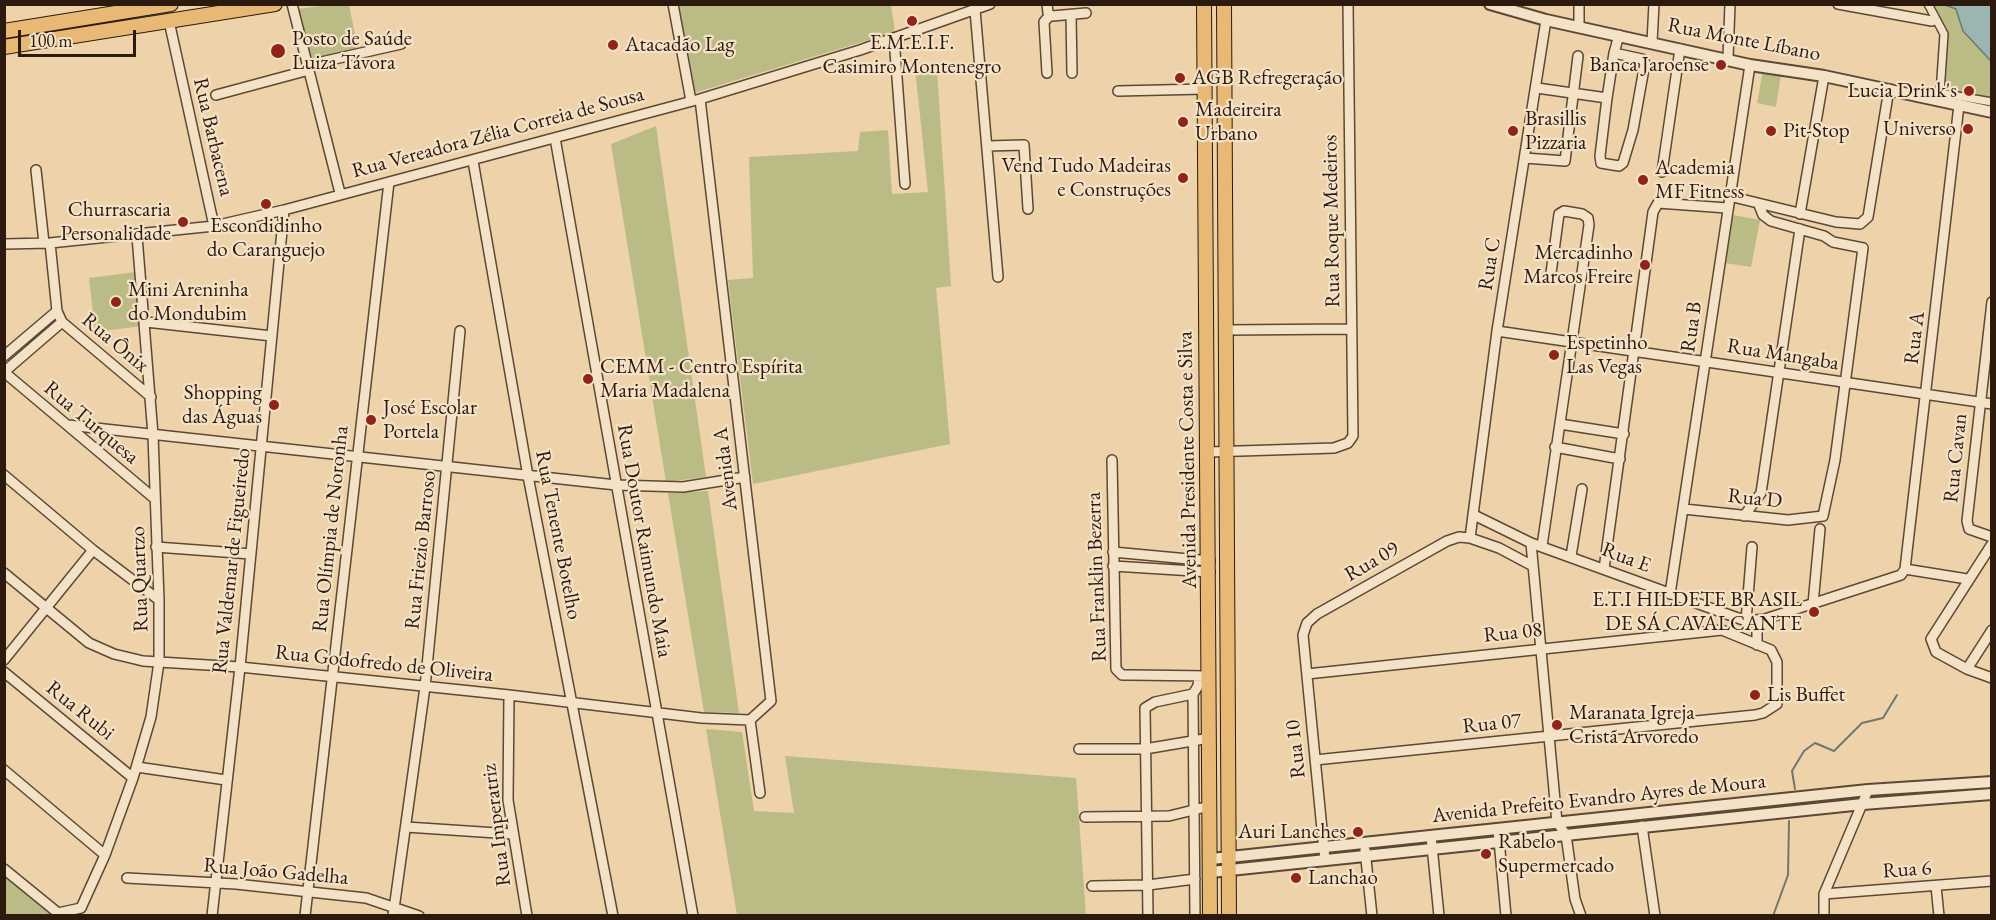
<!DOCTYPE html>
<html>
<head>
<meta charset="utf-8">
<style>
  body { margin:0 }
  #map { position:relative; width:1996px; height:920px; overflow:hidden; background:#eed2a9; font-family:"EB Garamond",serif }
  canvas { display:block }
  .frame { position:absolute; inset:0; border:6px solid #2c1a0f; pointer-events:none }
  .scale { position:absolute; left:18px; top:30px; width:118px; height:27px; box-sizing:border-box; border:3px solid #2c1a0f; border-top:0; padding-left:8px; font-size:18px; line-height:21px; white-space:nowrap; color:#2c1a0f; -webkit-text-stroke:4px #f4e2c7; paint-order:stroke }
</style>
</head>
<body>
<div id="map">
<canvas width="1996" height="920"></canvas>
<div class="frame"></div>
<div class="scale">100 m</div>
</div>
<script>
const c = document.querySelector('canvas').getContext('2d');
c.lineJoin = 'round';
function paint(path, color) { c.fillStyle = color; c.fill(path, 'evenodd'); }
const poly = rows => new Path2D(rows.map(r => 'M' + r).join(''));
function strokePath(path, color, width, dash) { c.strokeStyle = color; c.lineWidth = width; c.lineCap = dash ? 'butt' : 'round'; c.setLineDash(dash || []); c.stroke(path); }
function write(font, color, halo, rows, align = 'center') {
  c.font = font + ' "EB Garamond",serif'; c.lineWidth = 4.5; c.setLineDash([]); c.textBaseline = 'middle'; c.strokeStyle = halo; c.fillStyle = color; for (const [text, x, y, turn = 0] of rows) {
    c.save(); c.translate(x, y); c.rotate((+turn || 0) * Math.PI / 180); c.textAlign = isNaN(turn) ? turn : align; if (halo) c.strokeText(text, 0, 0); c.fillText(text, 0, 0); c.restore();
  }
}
paint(poly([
  [327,5,349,5,358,49,315,59,310,56,298,9],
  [679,5,891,5,895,32,694,93],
  [1931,5,1991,5,1991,98,1945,88,1948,33],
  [915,68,937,71,951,286,936,288,950,444,753,484,728,280,753,278,749,157,858,151,860,132,888,130,892,194,928,192],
  [1763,71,1781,75,1776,107,1757,103],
  [656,126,706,477,666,482,611,144],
  [1733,215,1760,220,1751,267,1725,263],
  [136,272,142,326,95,332,89,278],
  [708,491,739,713,704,712,668,493],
  [706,729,742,732,754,811,794,813,785,756,1076,778,1086,915,737,915],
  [5,876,53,915,5,915]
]), '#bbbb86');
const water = poly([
  [1945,5,1991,5,1991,61,1963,31,1956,9,1945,5]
]);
paint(water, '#9bb6b1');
strokePath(water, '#6f7870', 1.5);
strokePath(poly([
  [1795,789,1792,771,1804,751,1815,743,1834,751,1862,723,1883,718,1897,695],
  [1773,916,1788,875,1789,821]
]), '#6f7870', 2);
const pedestrian = poly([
  [1928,4,1944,34,1940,93,1992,102]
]);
const minor = poly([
  [292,4,340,193],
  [673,4,691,101],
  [1047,4,1048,13,1052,16,1086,13],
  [1838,4,1932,21],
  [975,10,998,277],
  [1071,15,1072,73],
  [169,21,214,226],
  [1579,26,1579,4],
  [894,38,905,184],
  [1652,42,1654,4],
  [1614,53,1642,59,1645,63,1633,130,1623,163,1619,166,1601,163,1600,156,1607,98,1614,53,1619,35],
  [1728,58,1730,4],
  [308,65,401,44],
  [1047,73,1044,22,1050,15],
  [1537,88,1607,98],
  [1118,91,1204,89],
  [216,95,309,70],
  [555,138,693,916],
  [987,146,1024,145,1028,209],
  [1525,158,1565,161,1578,56],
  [473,161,528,476,613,916],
  [36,170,44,243],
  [1662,172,1680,49],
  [1729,196,1836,222,1860,224,1868,217,1889,89],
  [1800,214,1824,76],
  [50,243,57,311,62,322,151,397],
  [4,244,50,243,214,226,284,210,700,99,860,50,990,4],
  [1992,302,1967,521,1969,529,1992,537],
  [146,322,272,336],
  [1227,330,1351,329],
  [1497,331,1992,404],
  [4,356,57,311],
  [4,372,155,499],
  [4,372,62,322],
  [1560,424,1624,434],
  [68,425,616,485,683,487,745,477],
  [1555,447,1620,459],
  [1209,452,1334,448,1348,443,1353,436,1348,4],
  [1112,460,1116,669,1122,675,1130,675,1210,676],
  [4,475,93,550,159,600],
  [1684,509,1788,520,1823,516,1835,460,1863,248,1833,242,1824,236,1771,221,1763,215,1759,205],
  [1474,515,1531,543,1746,621,1765,619,1901,575,1905,569,1959,105],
  [1744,516,1761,493,1800,229],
  [1470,538,1497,331,1546,20],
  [1531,543,1557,822,1566,835,1575,899,1581,916],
  [1992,544,1931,639,1936,652,1967,669,1992,678],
  [1542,546,1589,225,1588,218,1582,214,1564,211,1559,214,1551,273],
  [156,547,251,554],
  [1113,552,1210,561],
  [1571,556,1582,489],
  [1113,566,1210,572],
  [1604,569,1653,212,1658,203,1727,208],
  [1905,569,1967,579],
  [4,573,89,643,114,654,143,661,240,667,509,695,701,718,750,720,771,701,700,99],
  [1670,594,1750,65],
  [1813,604,1820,529],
  [1746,621,1752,547],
  [1757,645,1757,621],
  [4,660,93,550],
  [1967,669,1992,630],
  [4,672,133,778],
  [1307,674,1722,630,1771,650,1777,662,1777,704,1763,713,1755,715,1315,760],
  [509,695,508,800,527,916],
  [750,720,760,793],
  [1079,749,1145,749,1210,738],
  [137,767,226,780],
  [4,770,105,855],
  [1085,817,1169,816,1210,806],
  [1642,826,1655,916],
  [406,827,512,834],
  [1498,829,1506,916],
  [1431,836,1439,916],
  [1365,850,1372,916],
  [1325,860,1303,635,1307,623,1317,614,1447,541,1459,537,1470,538,1499,548,1531,565],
  [4,869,58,913,81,908,105,855,133,778,151,717,159,662,159,600,153,435,137,236],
  [127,878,236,884,366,898,419,916],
  [1092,886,1148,885,1195,879],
  [1936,886,1939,916],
  [1824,894,1992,881],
  [212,916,240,667,284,210],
  [305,916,389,182],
  [393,916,425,687,460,331],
  [1148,916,1145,708,1155,702,1193,694],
  [1195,916,1193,694,1198,686,1199,676],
  [1824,916,1824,894,1868,790]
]);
const tertiary = poly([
  [1490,4,1546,20,1750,65,1824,76,1992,112],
  [1211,859,1868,790,1992,782],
  [1211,872,1863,804,1992,794]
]);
const primary = poly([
  [1204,4,1210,916],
  [1224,4,1229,916],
  [4,31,171,4],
  [4,47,275,4]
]);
strokePath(pedestrian, '#5c4836', 10);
strokePath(minor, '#5c4836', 12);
strokePath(tertiary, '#5c4836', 14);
strokePath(primary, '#2c1a0f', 16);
strokePath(pedestrian, '#f4e2c7', 7);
strokePath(minor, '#f4e2c7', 9);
strokePath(tertiary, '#f4e2c7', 10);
strokePath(primary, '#e7b974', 14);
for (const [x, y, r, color] of [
  [912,21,6,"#8f2418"],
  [613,45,6,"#8f2418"],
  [278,51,8,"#8f2418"],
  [1721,65,6,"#8f2418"],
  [1180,78,6,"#8f2418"],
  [1969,91,6,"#8f2418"],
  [1183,122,6,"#8f2418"],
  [1968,129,6,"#8f2418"],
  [1513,131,6,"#8f2418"],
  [1771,131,6,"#8f2418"],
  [1183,178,6,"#8f2418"],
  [1643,180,6,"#8f2418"],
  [266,204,6,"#8f2418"],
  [183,222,6,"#8f2418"],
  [1645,265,6,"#8f2418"],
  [116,302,6,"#8f2418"],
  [1554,355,6,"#8f2418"],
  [588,379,6,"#8f2418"],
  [274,405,6,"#8f2418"],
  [371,420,6,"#8f2418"],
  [1814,612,6,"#8f2418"],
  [1755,695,6,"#8f2418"],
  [1557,725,6,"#8f2418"],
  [1358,832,6,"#8f2418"],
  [1486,854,6,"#8f2418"],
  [1296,878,6,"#8f2418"]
]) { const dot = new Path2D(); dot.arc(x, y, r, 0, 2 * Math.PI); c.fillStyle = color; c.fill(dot); strokePath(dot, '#f4e2c7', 2); }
write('21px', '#2c1a0f', '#f4e2c7', [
  ["Posto de Saúde",292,39],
  ["Luiza Távora",292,63],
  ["E.M.E.I.F.",912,43,"center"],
  ["Casimiro Montenegro",912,67,"center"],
  ["Atacadão Lag",625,45],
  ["Banca Jaroense",1709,65,"right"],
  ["AGB Refregeração",1192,78],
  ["Lucia Drink's",1957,91,"right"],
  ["Madeireira",1195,110],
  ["Urbano",1195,134],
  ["Brasillis",1525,119],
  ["Pizzaria",1525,143],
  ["Universo",1956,129,"right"],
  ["Pit-Stop",1783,131],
  ["Vend Tudo Madeiras",1171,166,"right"],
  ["e Construções",1171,190,"right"],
  ["Academia",1655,168],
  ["MF Fitness",1655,192],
  ["Churrascaria",171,210,"right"],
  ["Personalidade",171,234,"right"],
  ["Escondidinho",266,226,"center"],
  ["do Caranguejo",266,250,"center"],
  ["Mercadinho",1633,253,"right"],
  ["Marcos Freire",1633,277,"right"],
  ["Mini Areninha",128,290],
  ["do Mondubim",128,314],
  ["Espetinho",1566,343],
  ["Las Vegas",1566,367],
  ["CEMM - Centro Espírita",600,367],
  ["Maria Madalena",600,391],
  ["Shopping",262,393,"right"],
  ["das Águas",262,417,"right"],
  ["José Escolar",383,408],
  ["Portela",383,432],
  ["E.T.I HILDETE BRASIL",1802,600,"right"],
  ["DE SÁ CAVALCANTE",1802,624,"right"],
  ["Lis Buffet",1767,695],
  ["Maranata Igreja",1569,713],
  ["Cristã Arvoredo",1569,737],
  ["Auri Lanches",1346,832,"right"],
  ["Rabelo",1498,842],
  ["Supermercado",1498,866],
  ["Lanchao",1308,878]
], 'left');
write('21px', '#2c1a0f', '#f4e2c7', [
  ["Rua Monte Líbano",1744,40,11],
  ["Rua Vereadora Zélia Correia de Sousa",498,133,-15],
  ["Rua Barbacena",213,137,77],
  ["Rua Roque Medeiros",1332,221,-91],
  ["Rua C",1490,264,-81],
  ["Rua B",1692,327,-82],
  ["Rua A",1915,338,-83],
  ["Rua Ônix",115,343,40],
  ["Rua Mangaba",1783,355,9],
  ["Rua Turquesa",91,423,40],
  ["Rua Cavan",1956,458,-84],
  ["Avenida Presidente Costa e Silva",1188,460,-91],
  ["Avenida A",726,469,-97],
  ["Rua D",1755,499,6],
  ["Rua Olímpia de Noronha",331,529,-84],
  ["Rua Tenente Botelho",558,535,79],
  ["Rua Doutor Raimundo Maia",644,541,80],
  ["Rua Friezio Barroso",421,550,-84],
  ["Rua E",1626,558,21],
  ["Rua Valdemar de Figueiredo",232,561,-84],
  ["Rua 09",1372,562,-30],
  ["Rua Franklin Bezerra",1097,577,-92],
  ["Rua Quartzo",140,579,-92],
  ["Rua 08",1513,633,-6],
  ["Rua Godofredo de Oliveira",384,664,6],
  ["Rua Rubi",80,711,39],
  ["Rua 07",1492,724,-6],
  ["Rua 10",1296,749,-96],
  ["Avenida Prefeito Evandro Ayres de Moura",1599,799,-6],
  ["Rua Imperatriz",497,825,-97],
  ["Rua 6",1907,870,-4],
  ["Rua João Gadelha",276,872,5]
]);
</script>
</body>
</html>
